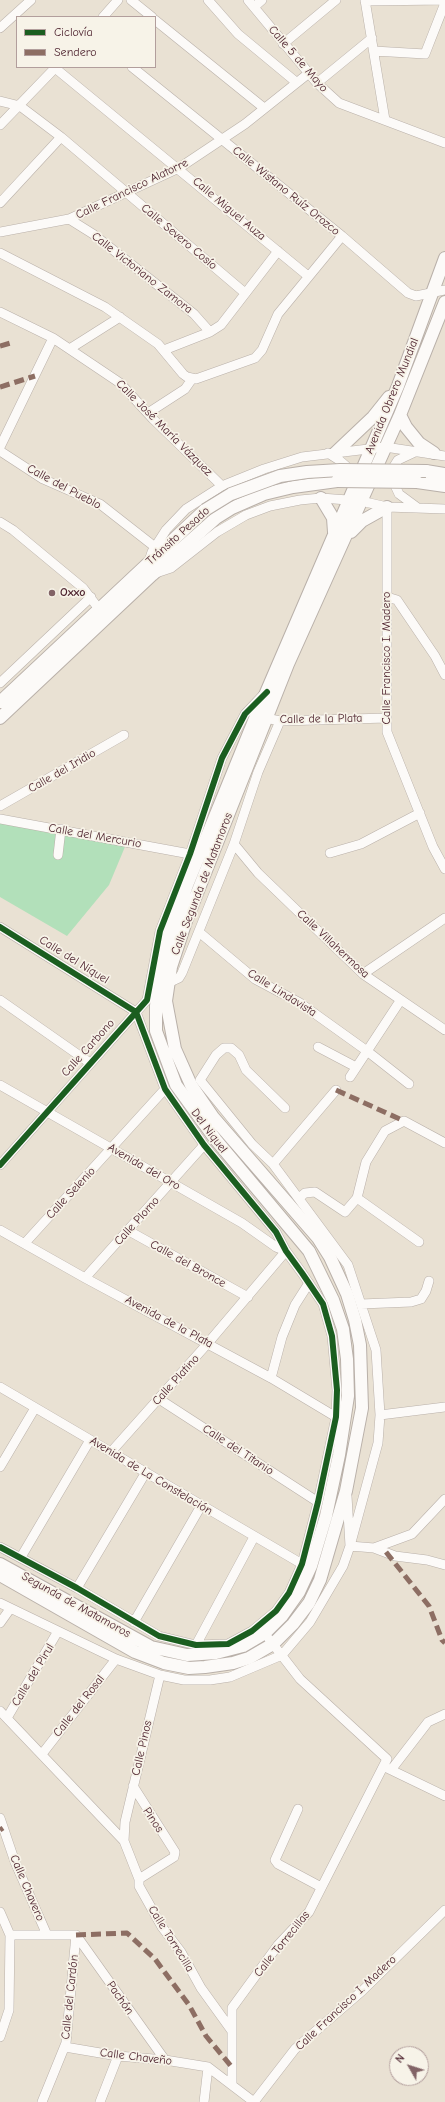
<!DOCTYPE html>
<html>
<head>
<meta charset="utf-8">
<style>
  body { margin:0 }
  #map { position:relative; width:445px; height:2102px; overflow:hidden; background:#e9e1d3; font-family:"Comic Neue",sans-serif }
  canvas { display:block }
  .legend { position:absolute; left:16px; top:16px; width:140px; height:52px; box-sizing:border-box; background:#f7f3e8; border:1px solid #b29e9c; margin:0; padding:5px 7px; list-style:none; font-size:12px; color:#4a1f2b }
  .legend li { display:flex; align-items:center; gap:8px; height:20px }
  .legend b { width:20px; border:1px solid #b29e9c }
  .north { position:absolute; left:389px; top:2046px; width:40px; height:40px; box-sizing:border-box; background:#f7f3e8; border:1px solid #b29e9c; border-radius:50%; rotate:309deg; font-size:11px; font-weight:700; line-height:16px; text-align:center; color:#4a1f2b }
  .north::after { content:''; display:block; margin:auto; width:14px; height:18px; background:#826366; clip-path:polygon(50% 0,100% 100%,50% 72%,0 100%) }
</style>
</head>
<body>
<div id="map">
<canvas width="445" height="2102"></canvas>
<ul class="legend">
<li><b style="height:5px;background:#1b5e20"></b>Ciclovía</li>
<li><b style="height:5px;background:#8d6e63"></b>Sendero</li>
</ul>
<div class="north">N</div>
</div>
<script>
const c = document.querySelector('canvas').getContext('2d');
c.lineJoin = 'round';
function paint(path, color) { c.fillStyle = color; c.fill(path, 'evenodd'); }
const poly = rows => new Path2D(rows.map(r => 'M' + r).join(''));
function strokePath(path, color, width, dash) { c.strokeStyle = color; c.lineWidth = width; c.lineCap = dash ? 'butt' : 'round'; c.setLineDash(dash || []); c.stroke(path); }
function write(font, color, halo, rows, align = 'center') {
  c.font = font + ' "Comic Neue",sans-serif'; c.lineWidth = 3.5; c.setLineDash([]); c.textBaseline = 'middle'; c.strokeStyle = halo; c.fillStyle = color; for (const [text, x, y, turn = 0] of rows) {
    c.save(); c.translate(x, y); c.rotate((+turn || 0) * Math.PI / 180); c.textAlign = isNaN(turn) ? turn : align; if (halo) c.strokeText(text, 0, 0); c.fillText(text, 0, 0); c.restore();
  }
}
paint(poly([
  [0,822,127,842,109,885,67,936,0,897]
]), '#b2e0ba');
const minor = poly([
  [131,0,152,17],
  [208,0,238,34,296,82],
  [248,0,317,83,339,103,445,143],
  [365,0,385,120],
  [365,1,445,0],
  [254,7,262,0],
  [103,17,118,0],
  [155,20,264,108],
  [0,28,31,0],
  [283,44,336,0],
  [374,51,425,54,445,3],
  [132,67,342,236,408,293,416,296,445,290],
  [55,68,308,276],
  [317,83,372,38],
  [0,101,20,106,61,137,245,293],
  [0,125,56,67],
  [0,203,61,137],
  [69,219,93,234,194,314,210,332],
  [0,232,69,219,179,168,245,124,309,73],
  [0,253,105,307,158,344,183,374,187,377,196,379,255,358,262,350,278,314,342,236],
  [0,312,53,338,120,383,153,419,222,486],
  [71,348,120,317],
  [164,350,210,332,221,325,278,251],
  [148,413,185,389,192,379],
  [0,447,53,338],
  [0,451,43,479,100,504,155,547],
  [415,452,398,460,393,468,392,479,399,494,418,508],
  [328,453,339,460,346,466,348,475],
  [387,507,387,732,433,847,445,869],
  [0,522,13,530,83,588,99,609],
  [149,561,152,552,166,530,186,509,222,486,264,469,302,457,385,447,445,456],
  [156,573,171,568,217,532,246,515,270,506,300,500,321,498,361,501,387,507,445,509],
  [387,597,397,600,435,656,445,675],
  [0,683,91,597],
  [261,717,280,721,387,718],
  [0,806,124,735],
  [0,819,190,854],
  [234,844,258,873,363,974,445,1030],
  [330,853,361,844,420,813],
  [58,855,61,829],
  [0,927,136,1012,165,1089,204,1145,276,1232,286,1251,302,1273,323,1304,332,1336,337,1390,336,1417,318,1502,302,1564,289,1593,276,1611,252,1631,228,1644,196,1645,159,1636,77,1588,0,1547],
  [199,932,255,979,300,1003,367,1051,409,1084],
  [363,974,445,918],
  [164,985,179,978,182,973,234,844,258,772,280,721],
  [0,1000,90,1063],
  [318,1047,356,1067],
  [350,1077,400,1001],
  [0,1085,242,1223,276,1247,286,1251],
  [273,1164,336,1090],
  [0,1165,147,1000,160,931,190,854,222,758,245,714,263,695],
  [299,1198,305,1193,315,1192,345,1212,357,1198,419,1242],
  [357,1198,366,1162,385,1131,404,1121,445,1143],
  [0,1230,85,1278,271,1378,336,1417],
  [129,1231,248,1297],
  [25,1243,165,1089],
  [85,1278,204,1145],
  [361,1304,411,1302,421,1299,426,1291,429,1281],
  [271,1378,282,1337,295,1305,309,1283],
  [0,1387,302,1564],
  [159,1399,318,1502],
  [380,1415,445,1407],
  [111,1452,208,1343,286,1251],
  [0,1467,35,1408],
  [347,1496,350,1546,374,1548,395,1556,427,1560,445,1565],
  [374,1548,412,1534,445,1499],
  [21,1557,90,1440],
  [77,1588,146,1472],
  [0,1603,116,1659,160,1675,184,1680,210,1680,230,1677,282,1655,310,1622,343,1566,350,1546,378,1443,380,1415,376,1350,348,1265,273,1164,252,1144,200,1080,216,1055,224,1048,231,1048,239,1055,246,1070,285,1108],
  [134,1622,201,1506],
  [0,1623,10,1609],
  [196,1645,254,1537],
  [0,1711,124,1841,125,1822,160,1675],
  [7,1718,58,1631],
  [42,1754,116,1659],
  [387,1768,445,1796],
  [391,1770,428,1722,445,1714],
  [133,1786,175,1852,174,1857,139,1879],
  [298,1809,275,1860,278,1864,321,1887],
  [0,1818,15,1862,47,1935],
  [124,1841,139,1879,139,1886,162,1927,181,1952,201,1988,232,2031],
  [0,1912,10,1935,9,2010,0,2037],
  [10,1935,76,1935],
  [76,1935,165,2060],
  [65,2047,118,2056,165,2060,208,2067,254,2102],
  [232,2085,232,2008,278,1945,309,1912,387,1759,300,1679,269,1639],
  [42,2102,66,2043,76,1935],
  [100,2102,118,2056],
  [204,2102,208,2067],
  [254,2102,295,2049,362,1991,445,1910]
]);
const major = poly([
  [400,415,406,427,419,443,434,453],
  [335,453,373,417,389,397],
  [426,471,445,474],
  [417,482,445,486],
  [321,498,333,518,334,532],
  [351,532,362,521,387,507],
  [0,702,205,510],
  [0,718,152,575,216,518,232,508,264,494,293,487,337,481],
  [0,1564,151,1647,187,1655,216,1653,243,1646,265,1633,282,1616,299,1592,311,1566,326,1516,339,1455,348,1396,347,1359,343,1329,333,1300,309,1251,216,1140,176,1085,156,1031,156,1006,162,956,187,885,256,716,398,386,445,258],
  [0,1575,135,1652,164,1663,189,1668,205,1667,233,1663,249,1658,273,1644,293,1624,309,1603,320,1580,346,1491,362,1408,360,1345,355,1320,347,1294,330,1257,318,1238,213,1117,191,1085,175,1049,166,1001,171,967,186,921,288,664,400,415,445,302]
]);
strokePath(minor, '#b9b0a9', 10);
strokePath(major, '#b9b0a9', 14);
strokePath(minor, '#fcfaf8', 9);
strokePath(major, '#fcfaf8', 12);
const majorBridge = poly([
  [337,481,417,482],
  [205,510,231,494,280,476,307,472,340,470,426,471]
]);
strokePath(majorBridge, '#b9b0a9', 14, []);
strokePath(majorBridge, '#fcfaf8', 12);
strokePath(poly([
  [0,346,14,342],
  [0,387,35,376],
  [336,1090,404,1121],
  [386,1552,429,1606,442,1640,445,1643],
  [0,1830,3,1828],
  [76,1935,127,1933,155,1959,189,2005,206,2036,231,2066]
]), '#8d6e63', 5, [10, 5]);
strokePath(poly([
  [0,927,136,1012,165,1089,204,1145,276,1232,286,1251,302,1273,323,1304,332,1336,337,1390,336,1417,318,1502,302,1564,289,1593,276,1611,252,1631,228,1644,196,1645,159,1636,77,1588,0,1547],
  [0,1165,147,1000,160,931,190,854,222,758,245,714,267,692]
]), '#1b5e20', 6);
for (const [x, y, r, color] of [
  [52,593,4,"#826366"]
]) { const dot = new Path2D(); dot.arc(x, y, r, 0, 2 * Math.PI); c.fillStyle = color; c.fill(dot); strokePath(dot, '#f7f3e8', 1.5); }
write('12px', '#4a1f2b', '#f7f3e8', [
  ["Calle 5 de Mayo",298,59,49],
  ["Calle Francisco Alatorre",132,189,-26],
  ["Calle Wistano Ruíz Orozco",286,191,39],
  ["Calle Miguel Auza",229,209,40],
  ["Calle Severo Cosío",179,237,40],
  ["Calle Victoriano Zamora",142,273,38],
  ["Avenida Obrero Mundial",392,396,-68],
  ["Calle José María Vázquez",164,428,45],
  ["Calle del Pueblo",64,487,28],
  ["Tránsito Pesado",178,536,-42],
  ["Calle Francisco I. Madero",387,658,-90],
  ["Calle de la Plata",321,719,-1],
  ["Calle del Iridio",62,771,-30],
  ["Calle del Mercurio",95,836,10],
  ["Calle Segunda de Matamoros",202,884,-69],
  ["Calle Villahermosa",333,944,43],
  ["Calle del Níquel",74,960,32],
  ["Calle Lindavista",282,993,32],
  ["Calle Carbono",88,1048,-48],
  ["Del Niquel",209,1131,53],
  ["Avenida del Oro",144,1167,30],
  ["Calle Selenio",71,1193,-47],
  ["Calle Plomo",137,1221,-48],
  ["Calle del Bronce",188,1264,29],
  ["Avenida de la Plata",169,1322,28],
  ["Calle Platino",176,1380,-48],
  ["Calle del Titanio",238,1450,33],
  ["Avenida de La Constelación",151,1476,31],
  ["Segunda de Matamoros",76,1605,29],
  ["Calle del Pirul",33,1675,-59],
  ["Calle del Rosal",79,1706,-52],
  ["Calle Pinos",142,1748,-77],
  ["Pinos",153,1820,57],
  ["Calle Chavero",27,1888,67],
  ["Calle Torrecilla",171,1939,58],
  ["Calle Torrecillas",282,1944,-51],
  ["Calle del Cardón",70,1997,-84],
  ["Pachón",120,1998,55],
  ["Calle Francisco I. Madero",346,2003,-43],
  ["Calle Chaveño",136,2057,7]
]);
write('bold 12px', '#4a1f2b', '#f7f3e8', [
  ["Oxxo",60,593]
], 'left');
</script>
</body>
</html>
